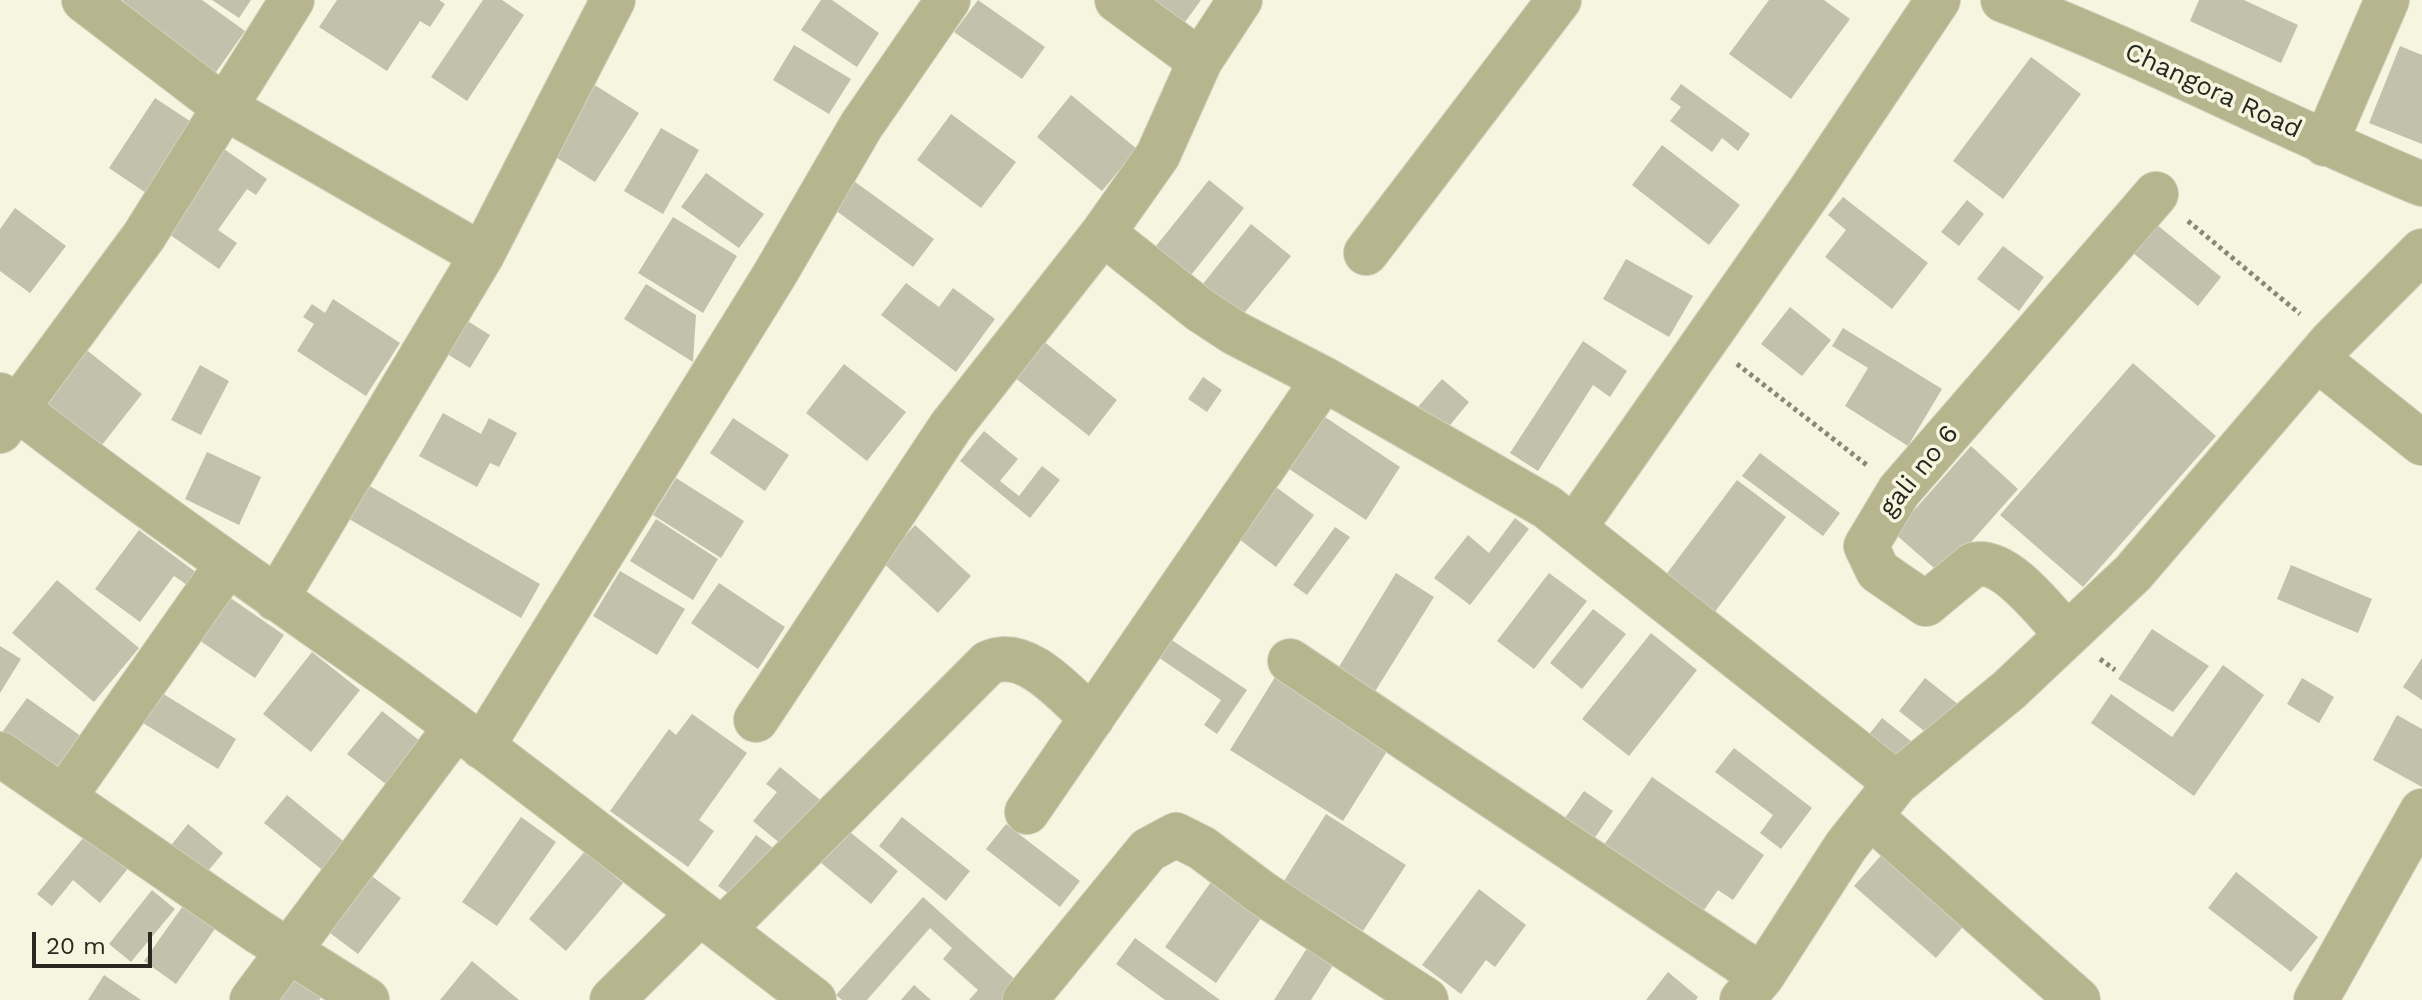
<!DOCTYPE html>
<style>
body{margin:0}
#map{position:relative;width:2422px;height:1000px;overflow:hidden;background:#f6f6e0;font-family:"Work Sans",sans-serif}
canvas{display:block}
.scale{position:absolute;left:32px;top:932px;width:120px;height:36px;box-sizing:border-box;border:4px solid #282820;border-top:0;padding-left:10px;font-size:24px;line-height:28px;white-space:nowrap;color:#282820;-webkit-text-stroke:6px #f6f6e0;paint-order:stroke}
</style>
<div id="map">
<canvas width="2422" height="1000"></canvas>
<div class="scale">20 m</div>
</div>
<script>
const context = document.querySelector('canvas').getContext('2d');
context.lineJoin = 'round';
function fill(path, color) { context.fillStyle = color; context.fill(path, 'evenodd'); }
function trace(path, color, width, dash) { context.strokeStyle = color; context.lineWidth = width; context.lineCap = dash ? 'butt' : 'round'; context.setLineDash(dash || []); context.stroke(path); }
function label(font, color, halo, rows, align = 'center') {
  context.font = font + ' "Work Sans",sans-serif'; context.lineWidth = 7; context.setLineDash([]); context.textBaseline = 'middle'; context.strokeStyle = halo; context.fillStyle = color; for (const [text, x, y, turn = 0] of rows) {
    context.save(); context.translate(x, y); context.rotate((+turn || 0) * Math.PI / 180); context.textAlign = isNaN(turn) ? turn : align; if (halo) context.strokeText(text, 0, 0); context.fillText(text, 0, 0); context.restore();
  }
}
const building = new Path2D(`
 M123 0H202L245 31 214 75 119 6Z
 M212 0H251L239 18Z
 M337 0H439L445 4 430 27 420 21 387 71 319 27Z
 M483 0H502L524 15 467 101 431 77Z
 M821 0H832L879 33 857 67 801 30Z
 M978 0 1045 47 1022 79 954 32Z
 M1140 0H1201L1180 29Z
 M1769 0H1824L1850 19 1791 99 1729 54Z
 M2199 0H2244L2298 25 2281 63 2190 21Z
 M794 45 851 79 829 114 773 80Z
 M2400 46 2422 55V144L2369 123Z
 M2031 57 2081 94 2003 199 1953 161Z
 M590 82 639 113 595 182 546 151Z
 M1681 84 1750 134 1738 151 1722 138 1712 152 1670 121 1681 107 1670 99Z
 M1071 95 1137 149 1102 191 1037 137Z
 M155 98 196 125 149 195 109 168Z
 M951 114 1016 162 981 208 917 160Z
 M661 128 699 150 663 214 624 191Z
 M214 142 267 179 256 195 247 189 218 230 237 243 219 269 156 225Z
 M1662 145 1740 205 1709 245 1632 185Z
 M706 173 764 214 739 248 681 207Z
 M851 179 934 239 913 267 831 207Z
 M1209 180 1244 208 1184 284 1148 256Z
 M1843 197 1928 263 1892 309 1825 257 1846 230 1828 215Z
 M1967 200 1984 214 1959 246 1941 232Z
 M15 208 66 246 30 293 0 271V229Z
 M673 217 737 256 703 313 638 273Z
 M2151 220 2221 277 2198 306 2128 249Z
 M1251 224 1291 256 1241 317 1202 285Z
 M2003 246 2044 277 2019 311 1977 279Z
 M1626 259 1693 296 1669 337 1603 299Z
 M906 283 939 307 953 288 995 319 956 372 881 315Z
 M646 284 696 315 693 362 624 319Z
 M333 299 400 343 366 396 297 351 314 324 303 317 312 304 325 313Z
 M1790 307 1831 340 1802 376 1761 344Z
 M456 314 490 335 470 368 436 347Z
 M1843 328 1942 389 1908 446 1845 406 1868 368 1832 346Z
 M1042 340 1117 400 1089 436 1014 377Z
 M1583 341 1627 371 1610 397 1593 385 1538 471 1510 453Z
 M84 348 142 394 98 450 40 404Z
 M2133 363 2216 436 2083 587 2000 515Z
 M844 364 906 412 867 461 806 413Z
 M200 365 229 381 201 435 171 420Z
 M1203 377 1222 390 1207 412 1188 399Z
 M1442 379 1469 402 1446 430 1418 407Z
 M1313 409 1400 467 1366 520 1277 461Z
 M443 413 481 434 489 418 517 433 499 467 490 463 477 487 419 456Z
 M733 418 789 455 765 491 710 453Z
 M984 431 1018 459 1000 481 1019 496 1042 466 1060 480 1030 518 960 461Z
 M1971 446 2018 489 1942 575 1894 533Z
 M207 452 261 477 239 525 185 499Z
 M1760 453 1840 513 1823 536 1742 476Z
 M676 478 744 521 721 558 653 515Z
 M1265 479 1314 515 1276 567 1227 530Z
 M1737 480 1786 517 1708 621 1659 584Z
 M368 485 540 584 521 618 349 519Z
 M1515 518 1529 529 1470 605 1434 578 1468 535 1489 553Z
 M656 519 718 559 693 600 630 561Z
 M915 525 971 576 938 613 882 562Z
 M1335 527 1350 537 1307 595 1293 585Z
 M139 530 197 573 187 585 174 576 140 622 95 589Z
 M2291 565 2372 599 2358 633 2277 599Z
 M620 571 685 609 657 655 593 616Z
 M1396 573 1434 597 1374 693 1337 670Z
 M1549 573 1587 601 1534 669 1497 641Z
 M57 580 139 648 94 702 12 633Z
 M719 583 785 627 758 669 691 623Z
 M219 590 284 635 255 678 190 634Z
 M1593 609 1626 634 1582 689 1550 663Z
 M2152 629 2209 666 2173 712 2118 679Z
 M1651 633 1697 670 1629 756 1582 719Z
 M1167 637 1247 690 1217 734 1204 725 1221 700 1155 655Z
 M0 646 21 659 0 693Z
 M312 652 360 690 311 752 263 714Z
 M2422 658V700L2403 687Z
 M2223 665 2264 695 2194 796 2091 723 2111 694 2172 737Z
 M1277 674 1391 745 1343 821 1230 750Z
 M1925 678 1959 705 1933 738 1899 711Z
 M2302 678 2334 697 2319 723 2287 704Z
 M157 690 236 739 218 769 138 720Z
 M27 698 88 741 56 786 0 735Z
 M382 711 434 752 400 795 347 754Z
 M692 714 747 753 699 820 714 831 688 867 610 811 669 729 676 735Z
 M2397 715 2422 729V787L2373 760Z
 M1882 718 1911 741 1896 760 1867 737Z
 M1734 748 1812 808 1781 849 1760 833 1773 815 1715 772Z
 M780 767 824 803 787 849 753 821 777 792 766 784Z
 M1652 777 1764 855 1733 900 1718 890 1694 924 1596 856Z
 M1584 791 1613 811 1583 855 1553 835Z
 M287 795 353 849 331 877 264 823Z
 M1326 814 1406 865 1363 931 1284 881Z
 M521 817 556 842 497 926 462 902Z
 M902 817 970 871 946 901 879 846Z
 M188 824 223 853 203 877 168 849Z
 M840 824 898 871 871 904 814 857Z
 M1006 824 1080 881 1060 907 986 849Z
 M93 826 134 861 100 903 73 880 52 906 37 894Z
 M756 835 773 848 735 898 718 886Z
 M585 851 623 883 566 951 529 919Z
 M1885 851 1967 922 1936 958 1854 886Z
 M361 868 401 898 358 954 318 924Z
 M2236 872 2318 937 2291 972 2208 908Z
 M1213 879 1264 914 1216 983 1165 947Z
 M1479 889 1526 925 1495 967 1486 960 1461 994 1422 965Z
 M152 890 175 909 131 962 109 944Z
 M923 897 1018 982 1003 1000H969L978 990 943 959 952 948 930 928 867 1000H842L836 995Z
 M185 903 217 926 176 984 144 961Z
 M1135 938 1220 1000H1165L1116 964Z
 M1309 945 1335 962 1311 1000H1274Z
 M472 961 519 1000H440Z
 M1668 972 1698 997 1696 1000H1646Z
 M104 975 141 1000H88Z
 M290 976 322 997 319 1000H274Z
 M914 985 931 1000H901Z`);
const path = new Path2D(`
 M2188 221 2300 314
 M1737 364 1868 466
 M2100 659 2115 670`);
const minor = new Path2D(`
 M84 0 224 107 482 255
 M1117 0 1200 61
 M2325 144 2387 0
 M1103 233 1200 310 1235 333 1324 379 1547 507 1896 783
 M1366 253 1559 0
 M2317 359 2422 443
 M0 395C125 493 256 583 386 675 531 780 671 892 814 1000
 M0 431 144 236 292 0
 M1574 528 1810 191 1938 0
 M276 599 482 255 613 0
 M2067 635C2047 613 2005 556 1973 565L1926 604 1878 571 1866 546 1899 491 2156 194
 M1290 661 1762 976
 M756 720 951 426 1103 233 1158 155 1200 61 1240 0
 M482 747 775 274 861 126 948 0
 M0 754 259 932 367 1000
 M64 797 227 565
 M1027 812 1324 379
 M1870 816 2078 1000
 M722 930 988 663C1026 645 1066 695 1092 718
 M252 1000 456 727
 M612 1000 700 913
 M1025 1000 1148 850 1176 835 1202 848 1262 893 1426 1000
 M1742 1000 1762 976 1846 846 1896 783 2009 690 2133 573 2332 341 2422 251
 M2316 1000 2422 811`);
const tertiary = new Path2D(`
 M2003 0C2145 54 2281 126 2422 184`);
const streetNames = [
 ["Changora Road",2213,91,25],
 ["gali no 6",1919,471,-51]
];
fill(building, '#c1c1ac');
trace(minor, '#d1d1bd', 46);
trace(tertiary, '#d1d1bd', 46);
trace(path, '#88887a', 5, [4, 4]);
trace(minor, '#b6b58d', 44);
trace(tertiary, '#b6b58d', 44);
label('26px', '#282820', '#f6f6e0', streetNames);
</script>
